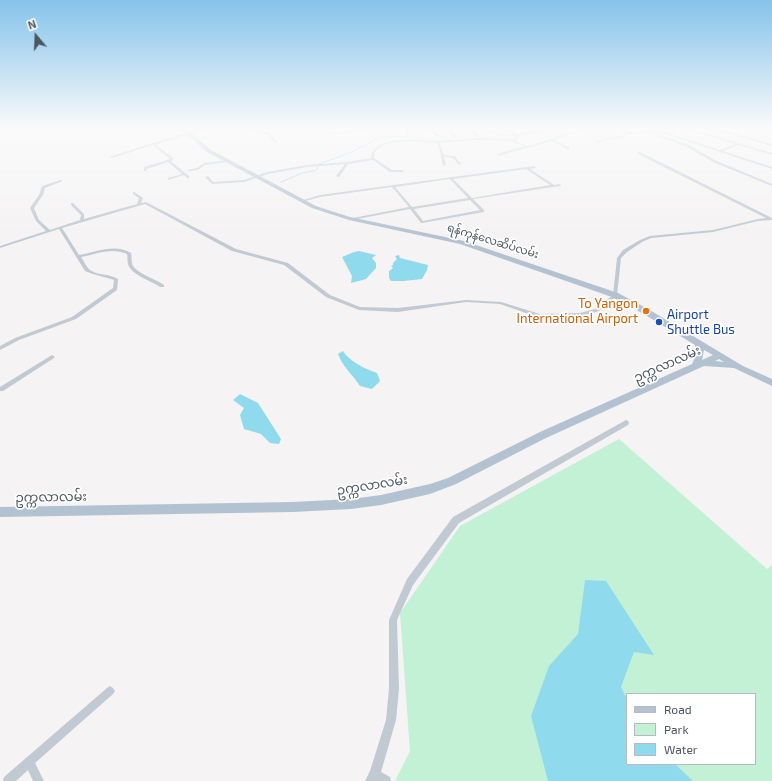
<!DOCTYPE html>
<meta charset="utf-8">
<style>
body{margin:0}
#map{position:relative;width:772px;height:781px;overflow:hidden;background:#f5f3f3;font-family:"Exo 2",sans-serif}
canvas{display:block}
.legend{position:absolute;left:626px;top:693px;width:130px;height:72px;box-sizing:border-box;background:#fff;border:1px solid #b7bbc0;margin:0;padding:5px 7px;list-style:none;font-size:12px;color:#4a5661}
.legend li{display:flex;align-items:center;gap:8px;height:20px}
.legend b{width:20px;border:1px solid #b7bbc0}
.north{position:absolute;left:16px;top:16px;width:40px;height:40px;-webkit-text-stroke:3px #fff;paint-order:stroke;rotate:341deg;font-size:11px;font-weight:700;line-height:16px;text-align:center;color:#4a5661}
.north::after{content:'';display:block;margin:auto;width:14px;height:18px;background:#4a5661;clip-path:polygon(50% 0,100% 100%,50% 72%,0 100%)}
</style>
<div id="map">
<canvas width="772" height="781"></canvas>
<ul class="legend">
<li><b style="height:5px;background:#b3c2d1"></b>Road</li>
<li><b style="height:11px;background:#c3f1d5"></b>Park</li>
<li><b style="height:11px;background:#90daee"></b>Water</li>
</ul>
<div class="north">N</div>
</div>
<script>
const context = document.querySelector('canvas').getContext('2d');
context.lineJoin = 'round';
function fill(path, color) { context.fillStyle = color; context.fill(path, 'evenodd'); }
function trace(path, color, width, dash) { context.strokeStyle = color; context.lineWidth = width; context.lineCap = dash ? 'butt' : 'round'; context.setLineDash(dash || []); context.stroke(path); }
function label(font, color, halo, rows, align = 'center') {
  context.font = font + ' "Exo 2","Noto Sans Myanmar",sans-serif'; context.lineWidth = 3.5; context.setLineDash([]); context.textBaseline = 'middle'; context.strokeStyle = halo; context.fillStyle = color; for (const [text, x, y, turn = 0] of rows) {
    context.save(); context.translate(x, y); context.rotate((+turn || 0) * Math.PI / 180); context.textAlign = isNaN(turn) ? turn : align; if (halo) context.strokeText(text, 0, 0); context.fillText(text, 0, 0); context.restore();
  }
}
const green = new Path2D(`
 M619 439 767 569 772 565V781H395L410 751 400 613 460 526ZM627 694H755V764H627Z`);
const water = new Path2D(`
 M359 251 376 255 372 258 376 263V268L366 279 351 283 352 276 342 257 354 252Z
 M399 255 400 258 428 265 427 270 422 279 404 281H391L389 278V271L393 268 391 266 393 265V263L397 259 395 256Z
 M343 351C349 361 365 369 377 373L380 381 372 389 360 386C353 375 342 366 338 354Z
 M240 394 258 403 281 439 279 444 270 443 261 434 244 429 240 415 244 408 233 400Z
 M585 580 606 581 654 655 634 652 621 687 627 699V764H675L693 781H548L531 716 549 666 578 634Z`);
const stream = new Path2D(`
 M372 141 382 136 408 137 407 130 410 128
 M319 164 352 152 371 142
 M281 182 302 173 317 170 318 166`);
const street = new Path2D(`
 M208 128H213L170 140 156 145 173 158V160L171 161 189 176V178H187L184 175 168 180V178L182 174 168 162 147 169 146 171H144V167L170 159 153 145 112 158 109 157 168 138Z
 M225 128 254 129 269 133 277 142 275 143 267 135 253 131Z
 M372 128H381L328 135 327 134Z
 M425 128C433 128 443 139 451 140 456 141 471 138 478 138L468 128H471L481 138 514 139 515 136C502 137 496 137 487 128 492 128 493 132 498 134 503 135 509 135 515 135L508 128H511L518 134 546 130V132L518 136 516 142 528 146 551 139 583 128H587L554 140 570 148 569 150 552 141 498 156 497 154 525 146 513 143V141L474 140 440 143 444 155 455 156 461 164 459 165 453 158 444 157 446 165 443 166 440 152 437 143C423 142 383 137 375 152 374 153 374 156 374 158L392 170H403L404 171 402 172H390L373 160 348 164 339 177H338L336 176 345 164 307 167 268 174 244 182 212 184 205 177 208 176 213 182 244 180 267 172 307 165 347 162 371 158C371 155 372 152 374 150 387 134 429 142 447 140L436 136Z
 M446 128H449L456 135V137H454Z
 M617 128H620L628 132 652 130V132L687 144 717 161 772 184V186L715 163 685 146 648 132 629 134 622 138 605 140 596 144V142C605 137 617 139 626 133Z
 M683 128H687L772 153V155L738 145 723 151 772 167V169L653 130 655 129 720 150 735 144Z
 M710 128H714L772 144V146Z
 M638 152H640L772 218V220L758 221 713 232 651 238 642 242 627 252 621 258 617 296 599 311 580 317 540 318 500 304 466 302 398 312 359 310 326 297 284 265 232 251 145 204 62 228 79 255C96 252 115 243 131 253 132 257 131 262 133 266 138 274 156 279 164 285V287H160C152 281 131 275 128 264 127 261 128 257 127 254 111 247 97 254 81 257 84 261 86 267 90 270 98 276 109 273 118 279V280L117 290 76 319 19 340 0 350V346L15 338 72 317 113 288 114 280 111 279 93 274 85 271 59 229 0 248V246L46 231 36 221 30 208 39 195 42 186 60 180 63 181 45 188 43 195 34 208 39 220 50 230 80 220 81 215 71 205V203H73L84 214V219L137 204 139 198 133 194V192H134L143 198 141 203 146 202 236 249 288 263 330 295 360 307 398 308 466 300 501 302 540 314 580 313 595 309 613 295 617 258 623 250 640 240 650 236 713 230 758 219 766 218 638 154Z
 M228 160 230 161 229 162 205 165 198 170 189 171 187 170 197 168 204 163Z
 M534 166 536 167 535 168 530 169 554 185 559 184 561 185 560 186 473 199 484 210V212L422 223H421L410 209 352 220 351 219 353 218 409 207 392 187 320 197 302 202 300 201 320 195ZM526 169 550 185 472 198 453 179ZM450 179 468 198 412 207 395 187ZM470 200 480 210 423 221 414 209Z
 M52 355 55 357 54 358 3 391H0V387Z
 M626 420 628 421 629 423 628 425 459 523 413 585 397 620 399 689 396 720 381 772 390 777 391 781H365L370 771 386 720 389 689V620L407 579 453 517Z
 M110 686 113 688 115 691 113 694 35 763 44 781H33L28 770 16 781H3L4 777 107 688Z`);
const primary = new Path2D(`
 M180 128H185L211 150 316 206 350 217 464 241 618 293 648 309 743 366 772 379V386L734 368 704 366 546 438 456 484 430 494 381 505 351 509 293 512 0 517V507L293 502 351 499 381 495 430 484 448 478 540 432 692 364 696 355 695 345 642 313 612 297 460 244 349 220 312 208 207 152ZM704 350 713 355 702 360ZM719 359 724 362 715 361Z`);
const markers = [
 [646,311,4,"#e8710a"],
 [659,322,4,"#1a4fb4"]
];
const farStreetnames = [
 ["ရန်ကုန်လေဆိပ်လမ်း",493,241,17]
];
const foodNames = [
 ["To Yangon",638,304],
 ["International Airport",638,319]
];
const transitNames = [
 ["Airport",667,315],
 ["Shuttle Bus",667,330]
];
const streetNames = [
 ["ဥက္ကလာလမ်း",667,364,-24],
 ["ဥက္ကလာလမ်း",372,485,-9],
 ["ဥက္ကလာလမ်း",51,497,-1]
];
fill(green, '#c3f1d5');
fill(water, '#90daee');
trace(stream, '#90daee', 1);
fill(street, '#c1cad2');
fill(primary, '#b3c2d1');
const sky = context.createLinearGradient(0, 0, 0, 237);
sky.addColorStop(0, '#85c3ea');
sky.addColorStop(0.54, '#fafafa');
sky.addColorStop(1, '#fafafa00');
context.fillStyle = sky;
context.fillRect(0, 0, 772, 237);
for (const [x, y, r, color] of markers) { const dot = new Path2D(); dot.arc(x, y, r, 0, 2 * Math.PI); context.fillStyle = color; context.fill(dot); trace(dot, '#fff', 1.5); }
label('11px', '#4a5661', '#fff', farStreetnames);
label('13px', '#c56008', '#fff', foodNames, 'right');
label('13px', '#164399', '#fff', transitNames, 'left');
label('13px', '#4a5661', '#fff', streetNames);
</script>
